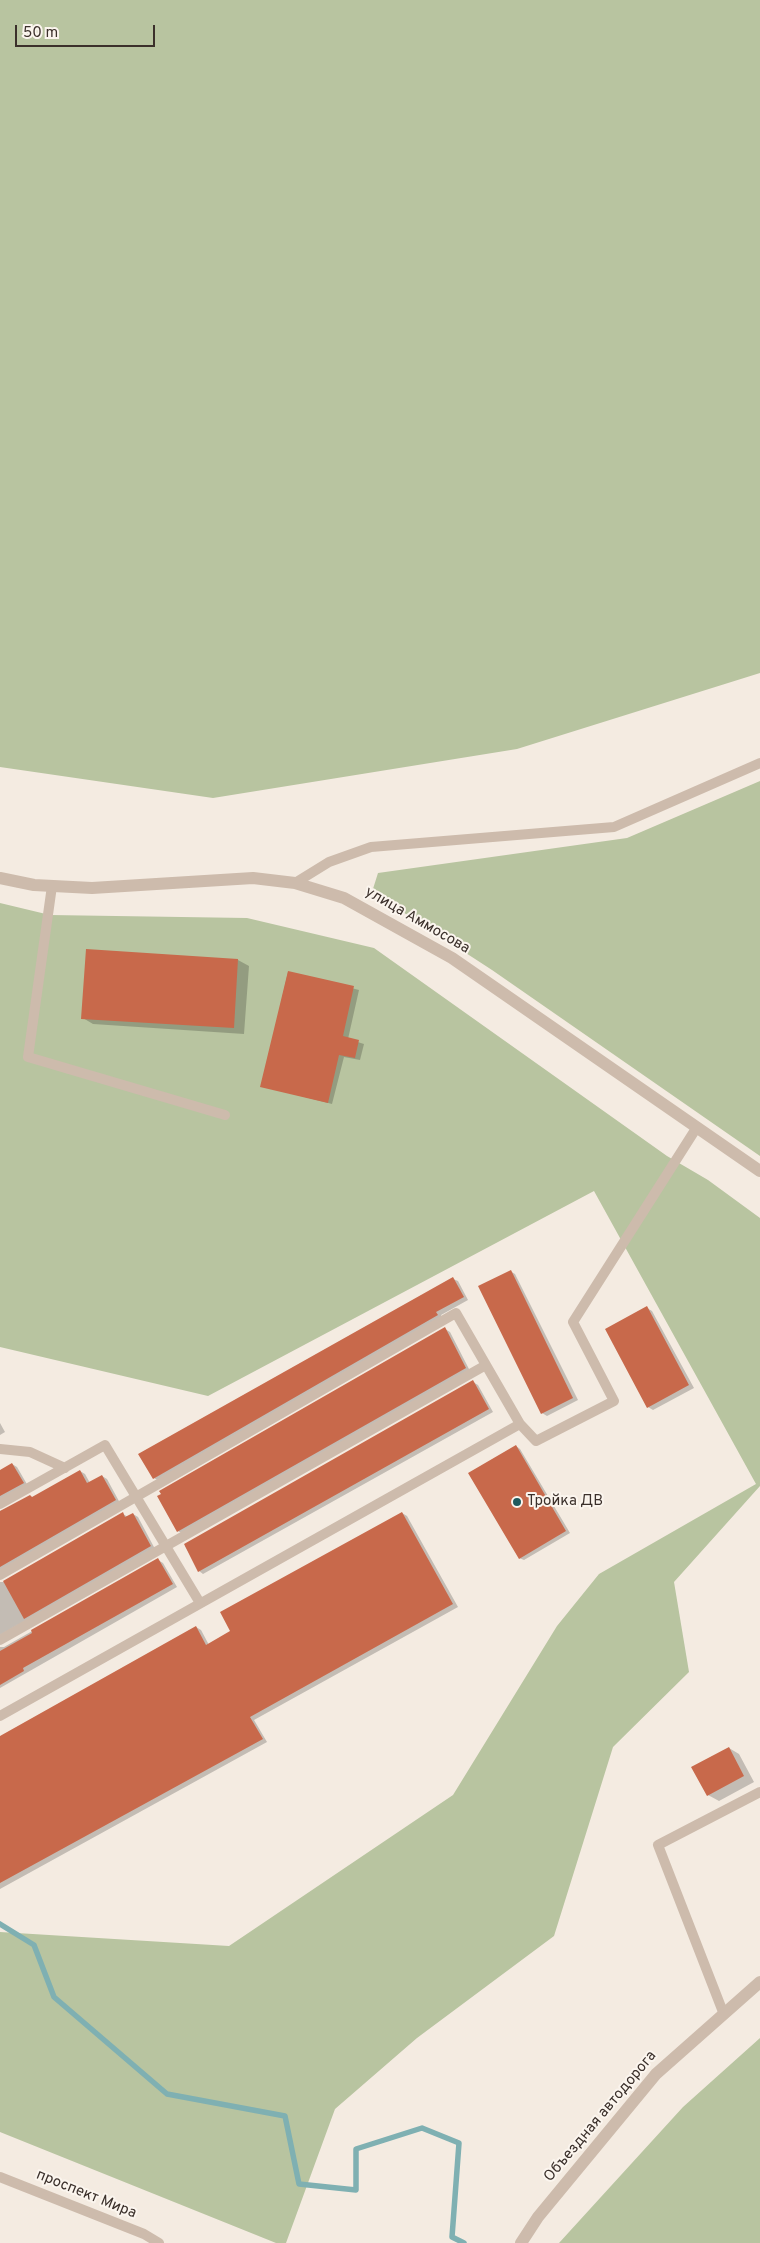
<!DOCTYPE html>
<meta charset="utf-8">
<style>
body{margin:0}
#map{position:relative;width:760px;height:2243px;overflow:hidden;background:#f4ebe1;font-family:Overpass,sans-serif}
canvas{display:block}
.scale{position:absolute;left:15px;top:25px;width:140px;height:22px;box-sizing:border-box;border:2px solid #3b302b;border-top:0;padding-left:6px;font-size:15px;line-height:18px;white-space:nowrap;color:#3b302b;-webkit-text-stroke:4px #fbf5ee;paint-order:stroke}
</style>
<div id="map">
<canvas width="760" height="2243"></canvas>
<div class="scale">50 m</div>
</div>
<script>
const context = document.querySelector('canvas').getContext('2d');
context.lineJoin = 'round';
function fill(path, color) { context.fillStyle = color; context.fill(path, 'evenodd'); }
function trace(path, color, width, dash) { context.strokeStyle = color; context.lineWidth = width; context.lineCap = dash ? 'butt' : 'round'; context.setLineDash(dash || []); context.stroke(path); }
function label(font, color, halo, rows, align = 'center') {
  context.font = font + ' Overpass,sans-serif'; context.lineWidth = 4; context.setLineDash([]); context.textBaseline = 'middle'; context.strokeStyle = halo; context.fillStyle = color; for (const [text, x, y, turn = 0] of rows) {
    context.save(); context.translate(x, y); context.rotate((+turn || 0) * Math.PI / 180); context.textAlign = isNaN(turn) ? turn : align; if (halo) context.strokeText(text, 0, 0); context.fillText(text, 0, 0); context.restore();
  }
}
const green = new Path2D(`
 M0 0H760V673L517 749 213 798 0 767Z
 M760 781V1156L492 970 372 892 378 873 627 838Z
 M0 903 50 915 247 918 374 948 667 1156 708 1180 760 1218V1486L674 1582 689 1672 613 1747 554 1936 417 2038 335 2109 286 2243H276L0 2132V1932L229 1946 453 1795 557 1626 599 1574 756 1484 594 1191 208 1396 0 1347Z
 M760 2038V2243H559L683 2107Z`);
const shadow = new Path2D(`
 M87 951 238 960 249 966 244 1034 93 1024 83 1018Z
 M288 972 359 990 348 1039 364 1044 360 1060 344 1057 332 1104 262 1086Z
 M510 1271 515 1274 578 1400 547 1416 542 1413Z
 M453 1279 458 1281 468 1300 441 1315 442 1318 159 1481 154 1478Z
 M647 1308 652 1311 694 1388 653 1410 648 1407Z
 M445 1329 450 1332 470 1371 183 1534 178 1531Z
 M473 1382 478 1385 493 1412 203 1574 199 1571 185 1546Z
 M0 1423 5 1432 0 1435Z
 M516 1446 520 1449 570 1533 524 1560 519 1558Z
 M12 1464 17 1467 28 1486 0 1502V1471Z
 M80 1471 85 1474 90 1483 102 1476 107 1479 120 1503 0 1574V1511L33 1498Z
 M402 1513 407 1516 458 1607 254 1720 267 1742 0 1889V1737L196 1627 201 1630 209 1645 232 1632Z
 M123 1514 128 1517 133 1514 138 1517 155 1549 0 1639V1582H4Z
 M158 1560 163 1563 177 1587 0 1688V1647H4Z
 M729 1748 739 1754 754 1782 719 1801 708 1795Z`);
const stream = new Path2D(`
 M0 1924 34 1945 54 1997 167 2094 285 2116 299 2184 356 2190V2149L422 2128 459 2143 452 2237 464 2243`);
const building = new Path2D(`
 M86 949 238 959 234 1028 81 1019Z
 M288 971 354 986 343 1036 359 1040 355 1058 339 1055 328 1103 260 1087Z
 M511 1270 573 1398 541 1414 478 1286Z
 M453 1277 464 1297 436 1312 438 1315 153 1479 138 1454Z
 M647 1306 689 1385 647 1408 605 1329Z
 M445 1327 466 1368 177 1532 157 1496 161 1494 159 1491Z
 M473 1380 489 1409 198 1572 184 1544Z
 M516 1445 566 1531 519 1559 468 1473Z
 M12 1463 24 1483 0 1496V1470Z
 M80 1470 87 1483 102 1475 116 1500 0 1567V1511L30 1495 32 1497Z
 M123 1512 125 1517 133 1513 151 1546 24 1619 3 1581Z
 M402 1512 453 1604 250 1717 263 1739 0 1883V1736L196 1626 206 1645 230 1631 220 1612Z
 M158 1558 173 1584 23 1668 24 1671 0 1685V1651L32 1633 31 1630Z
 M729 1747 744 1776 707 1796 691 1767Z`);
const service = new Path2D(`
 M295 883 329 862 371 847 614 827 760 763
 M52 886 28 1057 225 1115
 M520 1424 536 1441 614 1401 573 1322 697 1127
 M0 1449 30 1452 65 1468
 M0 1504 105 1445 200 1603
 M0 1575 456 1313 520 1424 0 1716
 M0 1640 486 1365
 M723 2012 658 1845 760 1792
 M0 2177 144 2234 159 2243`);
const tertiary = new Path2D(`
 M0 878 34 885 92 888 253 878 295 883 344 898 452 958 760 1171
 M521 2243 538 2217 656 2074 760 1982`);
const markers = [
 [517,1502,5,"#1f5a5e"]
];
const streetNames = [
 ["улица Аммосова",417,921,30],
 ["Объездная автодорога",601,2117,-50],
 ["проспект Мира",86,2195,22]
];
const poiNames = [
 ["Тройка ДВ",527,1502]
];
fill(green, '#b8c4a0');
fill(shadow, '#0003');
trace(stream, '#7fb0b2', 5.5);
fill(building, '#c8694b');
trace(service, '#cdbbac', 10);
trace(tertiary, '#cdbbac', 12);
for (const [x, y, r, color] of markers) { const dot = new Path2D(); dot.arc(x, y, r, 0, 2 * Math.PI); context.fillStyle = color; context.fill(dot); trace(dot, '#fbf5ee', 2); }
label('15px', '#3b302b', '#fbf5ee', streetNames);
label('15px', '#3b302b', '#fbf5ee', poiNames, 'left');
</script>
